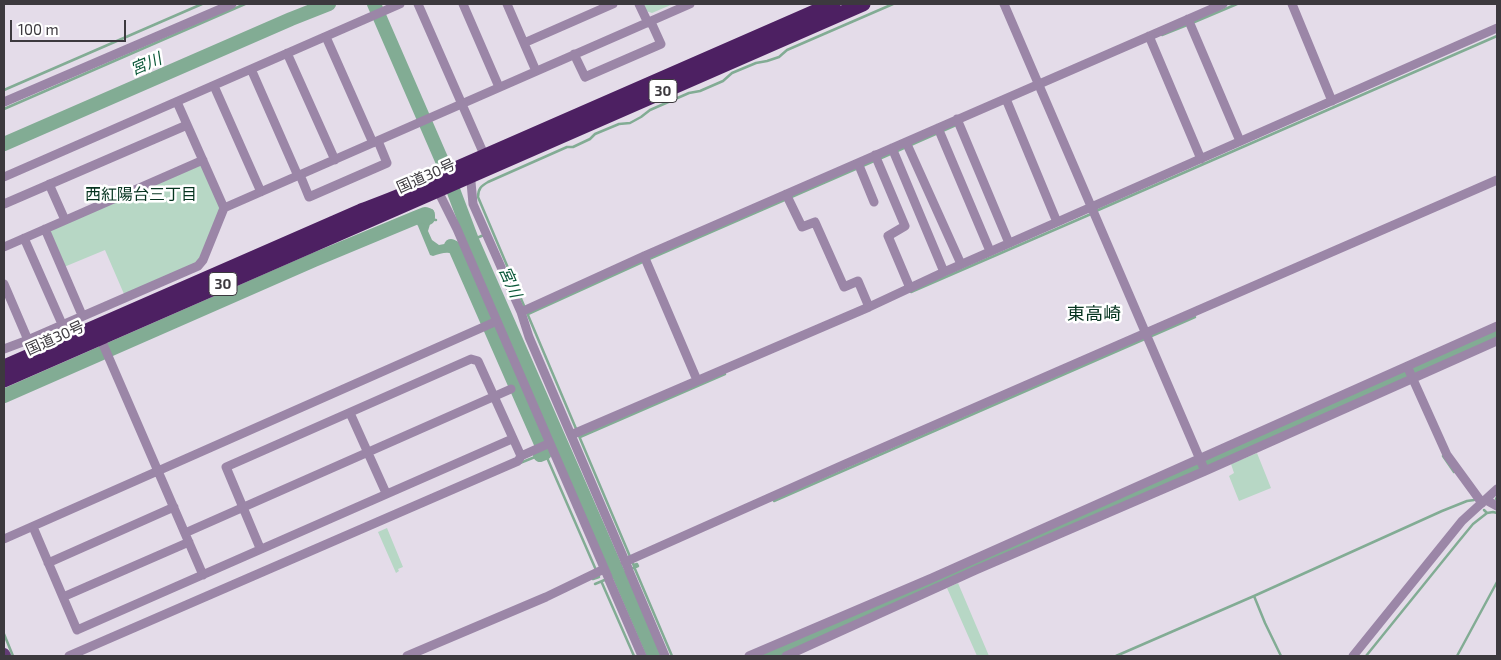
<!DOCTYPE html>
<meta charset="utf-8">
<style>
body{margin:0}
#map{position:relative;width:1501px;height:660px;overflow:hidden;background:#e4dce9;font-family:"Exo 2",sans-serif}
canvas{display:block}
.frame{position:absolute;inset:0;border:5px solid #3c393e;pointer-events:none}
.scale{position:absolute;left:10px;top:20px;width:116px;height:22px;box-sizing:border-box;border:2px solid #3c393e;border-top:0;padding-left:6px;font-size:15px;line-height:18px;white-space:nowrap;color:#3c393e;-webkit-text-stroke:4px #fff;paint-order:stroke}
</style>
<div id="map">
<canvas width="1501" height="660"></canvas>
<div class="frame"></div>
<div class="scale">100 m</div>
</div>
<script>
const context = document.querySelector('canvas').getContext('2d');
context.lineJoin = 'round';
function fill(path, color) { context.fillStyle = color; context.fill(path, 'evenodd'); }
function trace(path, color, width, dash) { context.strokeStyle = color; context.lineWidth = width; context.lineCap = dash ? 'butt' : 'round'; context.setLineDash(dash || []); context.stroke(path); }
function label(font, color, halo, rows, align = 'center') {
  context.font = font + ' "Exo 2","Noto Sans JP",sans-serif'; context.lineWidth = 5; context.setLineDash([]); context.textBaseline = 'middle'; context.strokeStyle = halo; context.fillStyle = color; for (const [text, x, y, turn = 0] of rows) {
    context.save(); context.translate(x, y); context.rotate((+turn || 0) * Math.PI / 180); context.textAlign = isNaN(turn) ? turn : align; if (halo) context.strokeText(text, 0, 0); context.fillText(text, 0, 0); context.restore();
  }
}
const green = new Path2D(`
 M643 4H673L652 13 646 11Z
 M201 164 221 208 198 262 124 294 105 250 64 267 49 231Z
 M1257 453 1271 488 1239 501 1229 476 1234 473 1231 464Z
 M387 528 403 567 398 569 399 571 396 573 378 532Z
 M958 583 989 656H977L947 588Z`);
const water = new Path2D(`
 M432 209 434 211 428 231 432 240 439 245 455 242 459 245V251L463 258 458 260C452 249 443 253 433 256L430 255 418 226 412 217Z`);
const stream = new Path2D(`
 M1192 23 1237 4
 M1162 35 1187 25
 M4 90 202 4
 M4 109 245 4
 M879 159 956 125
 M1096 211 1497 36
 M429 219 436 220
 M457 220 464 217
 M469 241 484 235
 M911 292 1091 214
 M528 314 649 259 874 161
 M577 431 478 197C478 189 481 186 488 182L567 147H573L590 139 595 134 619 124 630 123 641 117 650 110 689 93 700 91 723 81 732 73 756 63 767 61 779 57 787 50 893 4
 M579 436 634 566
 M580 437 725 374
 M545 453 596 570
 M1443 456 1454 472
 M520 463 540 455
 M1496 499 1497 497
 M774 501 1195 317
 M1484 510 1487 513 1493 512 1497 513
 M635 569 672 656
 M593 579 599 577
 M602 583 634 656
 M595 584 638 566 637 564 634 565
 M1254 596 1265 623 1281 656
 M4 634 13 656
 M1116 656 1254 596 1442 511 1467 501 1474 500
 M1366 656 1459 541 1473 524 1487 513
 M1457 656 1497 582`);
const river = new Path2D(`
 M374 4 443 163 472 240 618 573
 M4 144 291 19 329 4
 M451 246 455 248 545 453 540 455
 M4 396 314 260 415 218 425 214 428 215V218
 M619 575 654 656
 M767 656 1252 443 1497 333`);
const street = new Path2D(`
 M418 4 486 159
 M463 4 499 87
 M507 4 536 71
 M639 4 648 23
 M1004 4 1205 471
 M1292 4 1332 101
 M1188 19 1240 141
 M1149 36 1201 159
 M326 37 373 143
 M524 43 613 4
 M287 53 335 160
 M574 54 585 77 661 44 651 22
 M251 69 298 176
 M214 86 261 192
 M1006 99 1057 222
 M4 102 232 4
 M177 102 224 208
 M957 119 1009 243
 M938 128 990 251
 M906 142 961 264
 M892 148 944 272
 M875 155 905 226 888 236 910 288
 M858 163 874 202
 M468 174 471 182 473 204 521 312 529 337 628 568
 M300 175 309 197 387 163 378 141
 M4 177 400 4
 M49 184 65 220
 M436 187 457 229 608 577
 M786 194 802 227 815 222 844 287 858 281 869 307
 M4 204 187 125
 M45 229 82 315
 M24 238 62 324
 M4 247 203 160
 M644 256 697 380
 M4 284 28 340
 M521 312 644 256 1223 4
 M99 335 203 575
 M4 349 28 340 198 266 203 260 224 208 690 4
 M1407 366 1447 455 1482 503
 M350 413 386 493
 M571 435 869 307 944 272 1497 28
 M1486 500 1497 506
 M33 527 77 630 512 439
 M185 533 511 389
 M4 539 497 321
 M260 548 226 467 471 359 478 361 521 456 550 443
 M625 562 845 464 1497 180
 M48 563 174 507
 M629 571 665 656
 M609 580 642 656
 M63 597 189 542
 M69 656 518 461 521 456
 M407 656 546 597 604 569
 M749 656 932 578 1497 326
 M786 656 976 570 1205 471 1497 341
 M1353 656 1462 521 1497 489`);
const primary = new Path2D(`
 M4 654 5 656`);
const highway = new Path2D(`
 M4 367 361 211C387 201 413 192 437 177L833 4
 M4 380 863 4`);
const shields = [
 [663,91,28],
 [223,284,28]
];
const shieldNames = [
 ["30",663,91],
 ["30",223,284]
];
const streetNames = [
 ["国道30号",426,176,-24],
 ["国道30号",55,338,-24]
];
const waterNames = [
 ["宮川",146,64,-23],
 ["宮川",510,282,66]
];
const neighbourhoodNames = [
 ["西紅陽台三丁目",141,195]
];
const quarterNames = [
 ["東高崎",1094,314]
];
fill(green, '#b7d7c5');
fill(water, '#82ac94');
trace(stream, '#82ac94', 2.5);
trace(river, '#82ac94', 14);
trace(street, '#9b86a7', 9);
trace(primary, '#623c74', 12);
trace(highway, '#4d2062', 15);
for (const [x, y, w] of shields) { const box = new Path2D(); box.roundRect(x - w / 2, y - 11.5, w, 23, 4); context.fillStyle = '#fff'; context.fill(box); trace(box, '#3c393e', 1); }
label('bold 14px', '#3c393e', null, shieldNames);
label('15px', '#3c393e', '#fff', streetNames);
label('italic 16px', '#0a5738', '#fff', waterNames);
label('16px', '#063420', '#fff', neighbourhoodNames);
label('18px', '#063420', '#fff', quarterNames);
</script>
